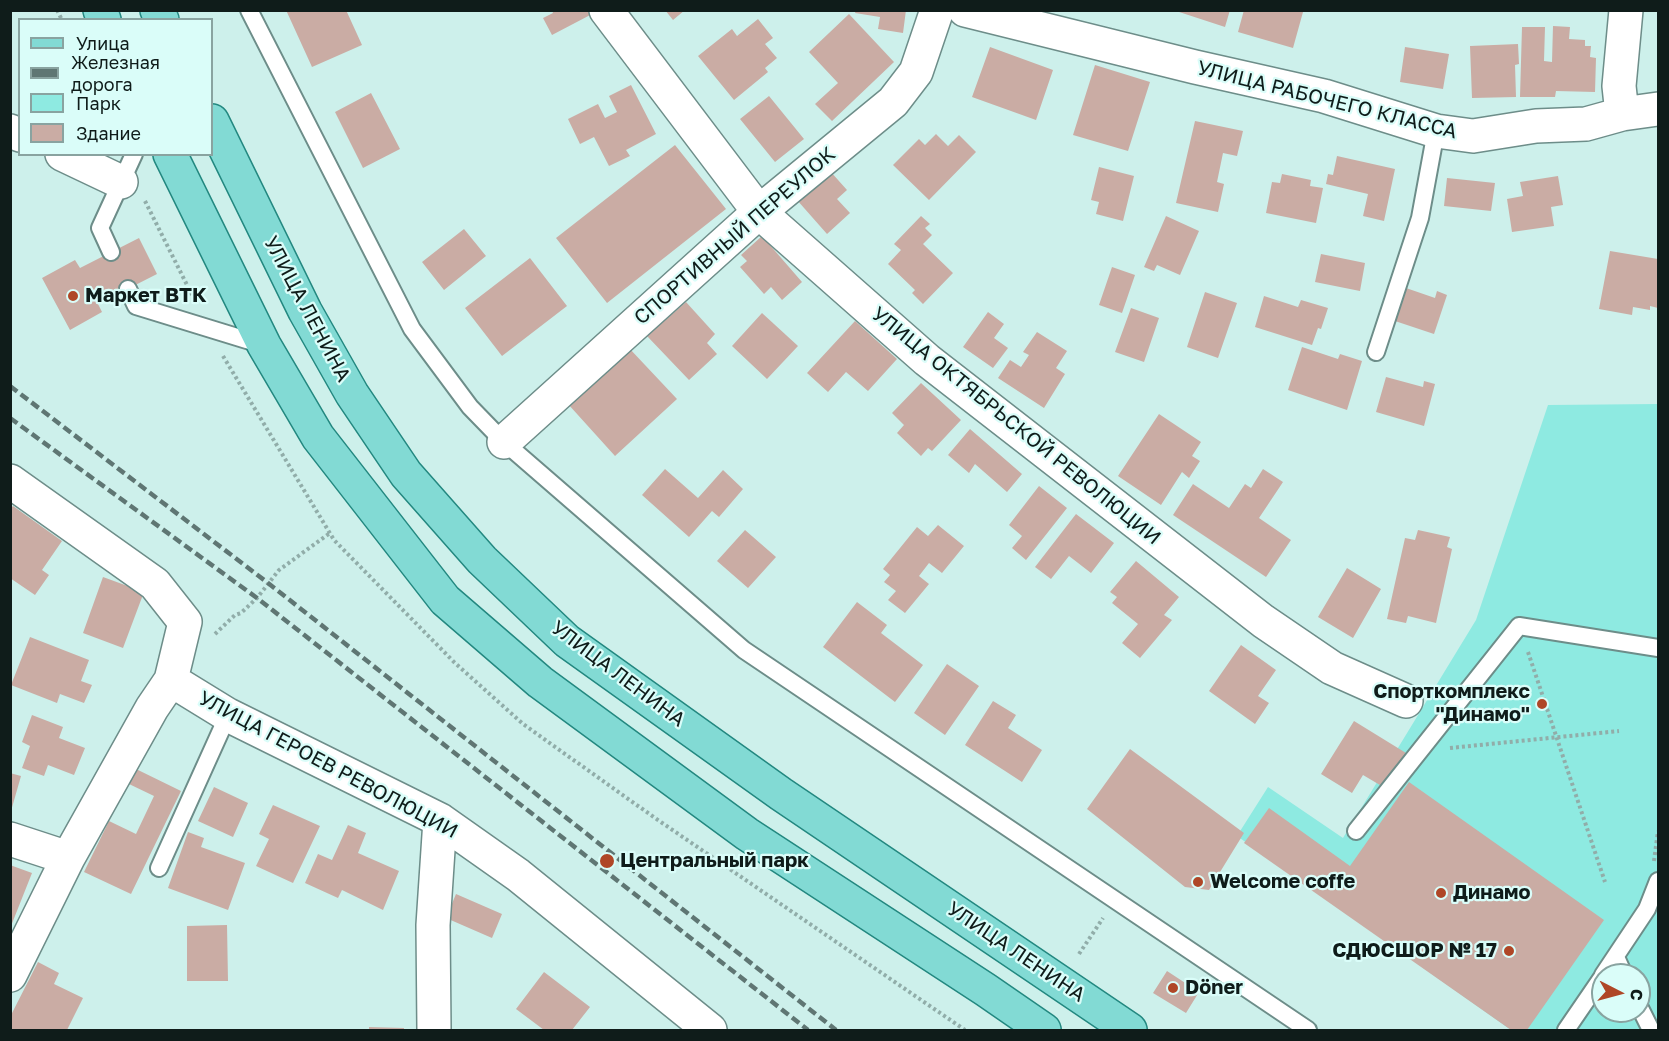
<!DOCTYPE html>
<meta charset="utf-8">
<style>
body{margin:0}
#map{position:relative;width:1669px;height:1041px;overflow:hidden;background:#cdf0eb;font-family:"Golos Text",sans-serif}
canvas{display:block}
.frame{position:absolute;inset:0;border:12px solid #0f1c1a;pointer-events:none}
.legend{position:absolute;left:18px;top:18px;width:195px;height:138px;box-sizing:border-box;background:#dafdf9;border:2px solid #89a3a0;margin:0;padding:8px 10px;list-style:none;font-size:18px;color:#0f1c1a}
.legend li{display:flex;align-items:center;gap:12px;height:30px}
.legend b{width:30px;border:2px solid #89a3a0}
.north{position:absolute;left:1591px;top:963px;width:60px;height:60px;box-sizing:border-box;background:#dafdf9;border:2px solid #89a3a0;border-radius:50%;rotate:96deg;font-size:16px;font-weight:700;line-height:24px;text-align:center;color:#0f1c1a}
.north::after{content:'';display:block;margin:auto;width:21px;height:27px;background:#af4727;clip-path:polygon(50% 0,100% 100%,50% 72%,0 100%)}
</style>
<div id="map">
<canvas width="1669" height="1041"></canvas>
<div class="frame"></div>
<ul class="legend">
<li><b style="height:8px;background:#82dad4"></b>Улица</li>
<li><b style="height:8px;background:#5f7673"></b>Железная дорога</li>
<li><b style="height:16px;background:#8eeae1"></b>Парк</li>
<li><b style="height:16px;background:#caaca4"></b>Здание</li>
</ul>
<div class="north">С</div>
</div>
<script>
const context = document.querySelector('canvas').getContext('2d');
context.lineJoin = 'round';
function fill(path, color) { context.fillStyle = color; context.fill(path, 'evenodd'); }
function trace(path, color, width, dash) { context.strokeStyle = color; context.lineWidth = width; context.lineCap = dash ? 'butt' : 'round'; context.setLineDash(dash || []); context.stroke(path); }
function label(font, color, halo, rows, align = 'center') {
  context.font = font + ' "Golos Text",sans-serif'; context.lineWidth = 4.5; context.setLineDash([]); context.textBaseline = 'middle'; context.strokeStyle = halo; context.fillStyle = color; for (const [text, x, y, turn = 0] of rows) {
    context.save(); context.translate(x, y); context.rotate((+turn || 0) * Math.PI / 180); context.textAlign = isNaN(turn) ? turn : align; if (halo) context.strokeText(text, 0, 0); context.fillText(text, 0, 0); context.restore();
  }
}
const green = new Path2D(`
 M1658 404V1030H1511L1237 836 1268 787 1343 838 1476 620 1548 405ZM1603 975H1639V1011H1603Z`);
const building = new Path2D(`
 M286 10H346L362 45 312 67Z
 M552 10H592L594 13 552 35 543 18 553 13Z
 M665 10H685L673 20Z
 M856 10H906L903 33 878 29 880 17 855 13Z
 M1173 10H1230L1225 27Z
 M1244 10 1303 12 1293 48 1238 32Z
 M849 14 894 62 832 121 815 104 838 83 809 52Z
 M758 19 773 38 765 44 777 58 765 68 768 72 734 100 698 56 732 29 737 36Z
 M1553 26 1570 27 1569 39 1585 40V46H1591L1590 57 1596 58 1595 92 1556 91 1555 97H1520L1522 27H1545L1544 61 1552 62Z
 M1518 44 1519 64 1515 65 1516 97 1472 98 1470 46Z
 M990 47 1053 70 1036 120 972 97Z
 M1405 47 1449 54 1443 89 1400 82Z
 M1095 65 1150 82 1128 151 1073 135Z
 M631 85 656 134 626 150 630 156 609 166 594 137 580 144 568 119 598 104 605 118 617 112 609 96Z
 M371 93 400 149 363 168 335 112Z
 M769 96 804 139 775 162 740 119Z
 M1195 121 1243 131 1237 156 1223 153 1217 182 1224 184 1218 212 1176 203Z
 M936 134 948 146 959 135 976 152 929 200 893 165 919 139 925 145Z
 M675 145 726 209 607 303 556 238Z
 M1337 156 1395 169 1384 221 1363 216 1368 194 1326 184 1328 174 1333 175Z
 M1099 167 1134 176 1123 221 1096 214 1099 202 1091 200Z
 M830 171 847 190 837 199 850 213 827 234 797 200Z
 M1282 174 1311 180 1310 186 1323 188 1316 223 1266 213 1272 182 1280 183Z
 M1558 176 1563 205 1551 207 1554 226 1512 232 1507 199 1523 196 1520 182Z
 M1447 178 1495 183 1491 211 1444 206Z
 M921 216 930 224 925 228 932 235 923 244 953 273 923 304 912 293 915 290 888 264 901 250 894 244Z
 M1166 216 1199 231 1180 275 1157 265 1154 271 1144 267Z
 M464 229 486 256 444 290 422 262Z
 M762 236 802 282 782 300 771 287 764 294 740 267 747 261 741 255Z
 M139 238 157 274 98 304 102 312 70 330 42 278 75 260 80 268Z
 M1610 251 1658 259V308L1650 306V310L1633 307 1632 315 1599 309Z
 M1321 254 1365 263 1360 291 1315 282Z
 M530 258 567 306 502 356 465 308Z
 M1112 267 1135 275 1122 313 1099 305Z
 M1406 288 1435 298 1437 291 1447 295 1434 334 1395 321Z
 M1205 292 1237 303 1218 358 1187 347Z
 M1264 296 1298 307 1301 300 1328 308 1321 329 1318 328 1312 345 1255 327Z
 M686 302 715 334 707 343 717 354 689 380 647 336Z
 M1131 308 1159 318 1144 362 1115 352Z
 M988 312 1004 324 994 338 1008 348 993 368 963 347Z
 M762 313 798 346 767 379 732 346Z
 M855 321 897 359 868 391 846 372 828 392 807 373Z
 M1037 332 1067 351 1056 368 1065 374 1044 408 998 378 1010 360 1021 367 1029 355 1023 352Z
 M1302 347 1338 359 1340 354 1362 361 1347 410 1288 390Z
 M629 348 677 399 615 456 568 404Z
 M1386 377 1423 387 1424 381 1435 384 1424 426 1376 412Z
 M921 383 961 420 932 451 928 448 921 456 897 433 904 425 892 413Z
 M1159 414 1201 442 1192 456 1200 461 1189 478 1182 472 1161 505 1118 476Z
 M970 429 1022 474 1007 492 975 464 969 473 948 455Z
 M665 469 698 498 723 470 743 489 719 517 712 511 689 537 642 495Z
 M1263 469 1283 482 1259 518 1291 540 1266 577 1173 515 1193 484 1229 508 1245 484 1251 488Z
 M1039 486 1067 508 1026 560 1012 548 1022 536 1009 525Z
 M13 506 62 541 42 570 49 575 35 595 10 578V509Z
 M1076 514 1114 543 1091 573 1069 556 1051 579 1035 567Z
 M938 525 964 546 942 573 929 563 919 576 929 584 905 613 888 600 896 591 884 582 890 575 883 569 917 527 928 536Z
 M745 530 776 557 748 588 717 561Z
 M1418 530 1450 537 1447 547 1452 549 1436 623 1408 616 1406 623 1387 619 1405 538 1415 540Z
 M1136 561 1179 597 1164 615 1172 620 1140 658 1122 643 1138 624 1112 603 1117 597 1110 592Z
 M1347 568 1381 589 1353 638 1318 617Z
 M103 577 144 592 123 648 83 633Z
 M857 602 887 625 881 633 923 665 895 702 823 647Z
 M30 637 89 660 81 681 92 685 84 703 60 694 57 703 11 685Z
 M1241 645 1276 670 1258 696 1269 703 1255 724 1209 691Z
 M947 664 979 686 945 735 914 713Z
 M993 701 1016 715 1008 728 1042 750 1022 782 965 745Z
 M32 715 63 727 59 738 85 748 74 775 48 765 44 776 22 768 30 746 22 742Z
 M1354 721 1406 753 1385 788 1363 775 1352 793 1321 774Z
 M1130 749 1244 833 1209 890 1185 887 1087 809Z
 M136 769 181 791 131 894 84 872 109 821 136 834 154 796 129 784Z
 M10 773 21 776 11 811H10Z
 M1409 782 1604 920 1527 1030H1511L1244 843 1269 808 1350 866Z
 M214 787 248 803 233 837 198 821Z
 M273 805 320 826 293 883 256 866 269 839 259 834Z
 M348 825 366 833 358 853 399 871 383 910 342 890 338 898 305 883 318 854 332 860Z
 M188 832 204 838 201 847 245 863 228 910 168 888Z
 M10 865 32 873 11 926H10Z
 M456 894 502 914 492 938 446 918Z
 M227 925 228 981H187V926Z
 M38 962 59 973 54 984 83 998 67 1030H10V1017Z
 M1167 971 1199 992 1186 1013 1153 993Z
 M544 972 590 1007 572 1030H544L516 1009Z
 M369 1027 404 1028V1030H369Z`);
const path = new Path2D(`
 M57 10 62 20
 M145 201 194 299
 M223 356 334 540 454 662 523 724 655 818 965 1030
 M215 634 235 615 241 613 257 598 279 570 330 533
 M1528 652 1605 882
 M1450 748 1619 731
 M1654 861 1658 831
 M1079 954 1103 918`);
const service = new Path2D(`
 M249 10 412 329 470 407 504 442 744 650 1308 1030
 M111 252 100 228 134 154
 M128 289 136 306 263 345
 M1376 352 1420 218 1436 131
 M1356 831 1519 626 1658 648
 M159 868 228 715
 M1616 957 1624 975
 M1603 975 1647 909 1658 881
 M1639 1006 1651 1030
 M1566 1030 1603 976`);
const minor = new Path2D(`
 M606 10 759 212 927 360 1263 621 1332 668 1406 701
 M965 10 1195 67 1324 96 1436 131 1473 136 1536 126 1586 124 1622 114 1658 109
 M1622 114 1619 86 1626 10
 M10 131 20 135
 M62 154 121 182
 M504 442 759 212 893 102 916 72 937 10
 M10 481 155 584 185 622 171 680 152 708 68 858 10 975
 M171 680 228 715 440 820 518 875 710 1030
 M10 839 68 858
 M434 1030 433 925 440 820`);
const primary = new Path2D(`
 M100 10 104 20
 M157 10 162 20
 M212 121 305 311 352 394 406 474 482 560 567 641 781 794 1130 1030
 M170 154 264 345 318 437 445 600 540 682 747 834 986 990 1044 1030`);
const rail = new Path2D(`
 M10 386 268 583 836 1030
 M10 418 257 598 808 1030`);
const markers = [
 [73,296,6,"#af4727"],
 [1542,704,6,"#af4727"],
 [607,861,8,"#af4727"],
 [1198,882,6,"#af4727"],
 [1441,893,6,"#af4727"],
 [1509,951,6,"#af4727"],
 [1173,988,6,"#af4727"]
];
const streetNames = [
 ["УЛИЦА РАБОЧЕГО КЛАССА",1327,100,14],
 ["СПОРТИВНЫЙ ПЕРЕУЛОК",735,236,-41],
 ["УЛИЦА ЛЕНИНА",307,309,62],
 ["УЛИЦА ОКТЯБРЬСКОЙ РЕВОЛЮЦИИ",1016,426,39],
 ["УЛИЦА ЛЕНИНА",618,674,37],
 ["УЛИЦА ГЕРОЕВ РЕВОЛЮЦИИ",328,765,28],
 ["УЛИЦА ЛЕНИНА",1016,952,34]
];
const poiNames = [
 ["Маркет ВТК",85,296],
 ["Спорткомплекс",1530,692,"right"],
 ["\"Динамо\"",1530,715,"right"],
 ["Центральный парк",620,861],
 ["Welcome coffe",1210,882],
 ["Динамо",1453,893],
 ["СДЮСШОР № 17",1497,951,"right"],
 ["Döner",1185,988]
];
fill(green, '#8eeae1');
fill(building, '#caaca4');
trace(service, '#6d8d89', 20);
trace(minor, '#6d8d89', 36);
trace(primary, '#238880', 36);
trace(path, '#91ada9', 4, [3, 3]);
trace(service, '#fff', 16);
trace(minor, '#fff', 33);
trace(primary, '#82dad4', 33);
trace(rail, '#5f7673', 4.5, [9, 4.5]);
for (const [x, y, r, color] of markers) { const dot = new Path2D(); dot.arc(x, y, r, 0, 2 * Math.PI); context.fillStyle = color; context.fill(dot); trace(dot, '#dafdf9', 2); }
label('20px', '#0f1c1a', '#dafdf9', streetNames);
label('bold 20px', '#0f1c1a', '#dafdf9', poiNames, 'left');
</script>
